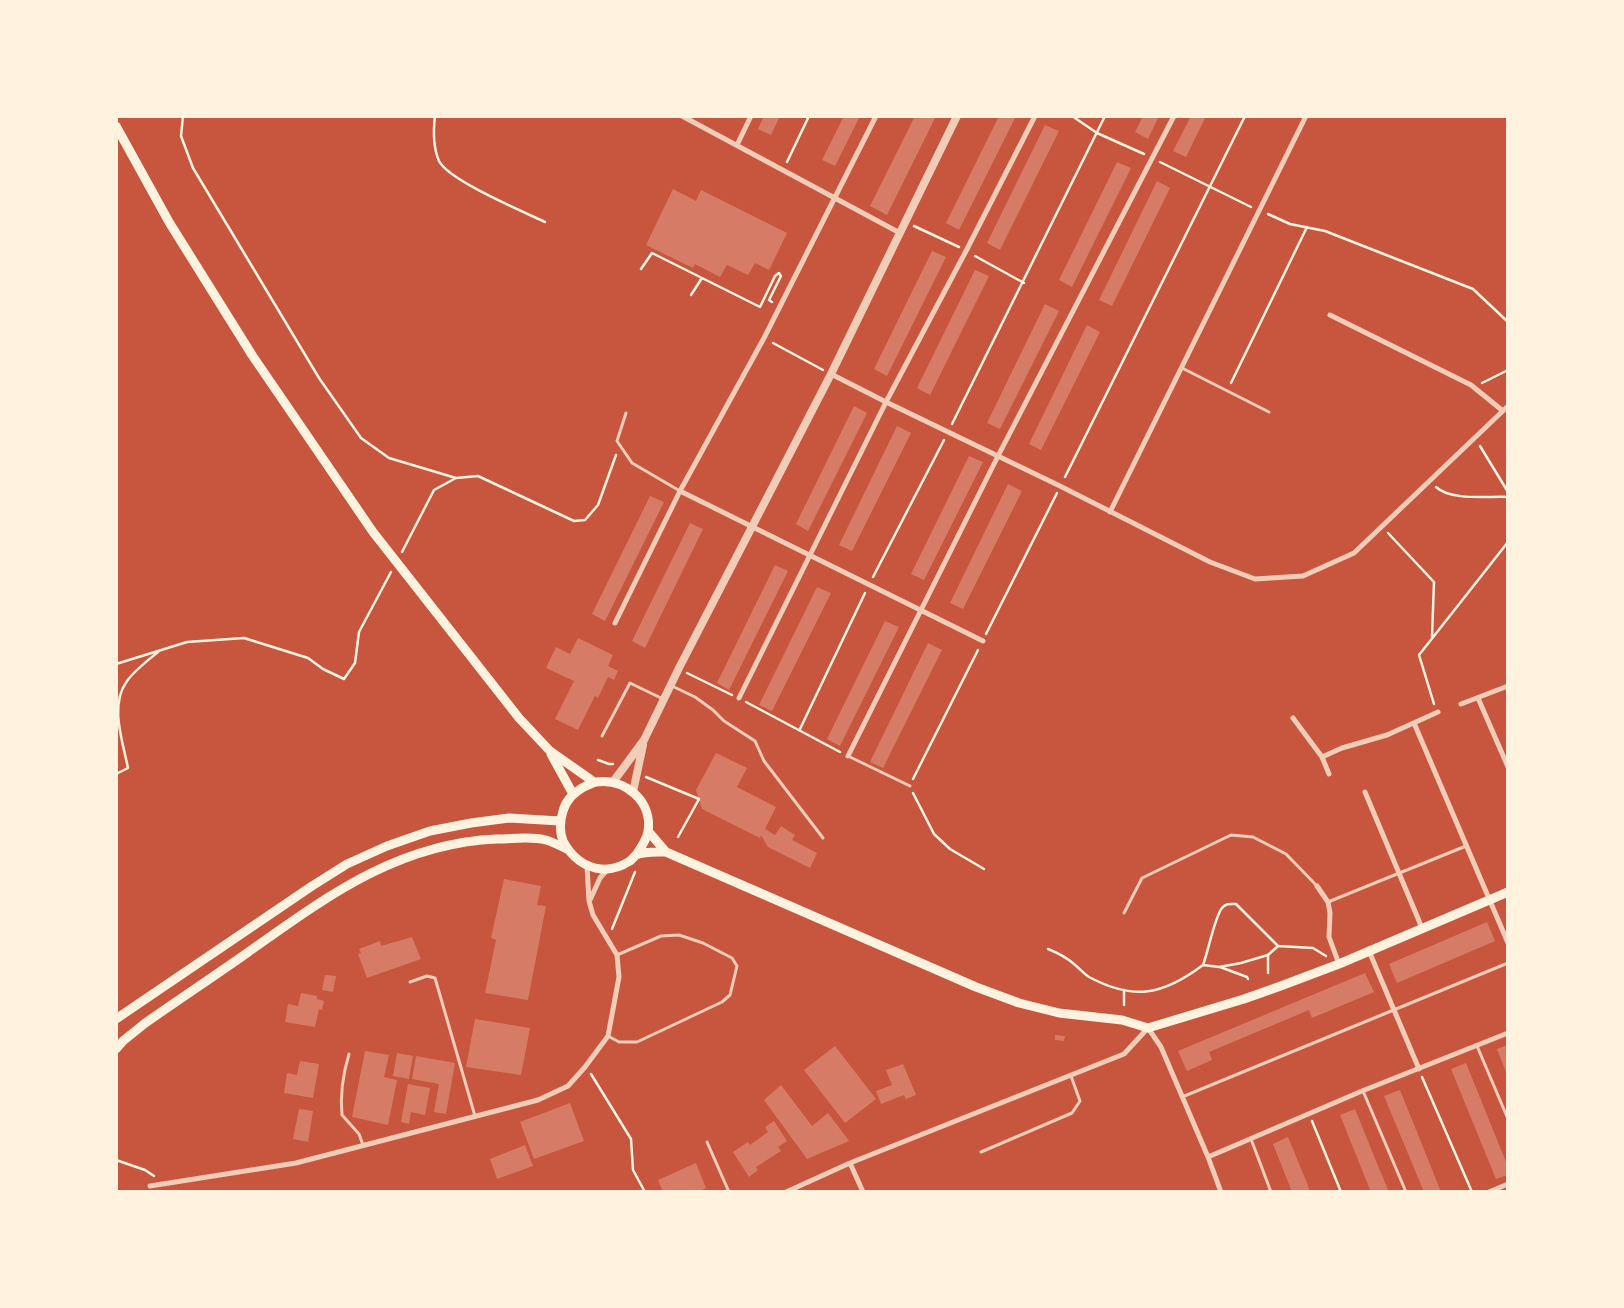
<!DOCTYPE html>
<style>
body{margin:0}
#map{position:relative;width:1624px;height:1308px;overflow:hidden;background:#c8553d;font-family:"Archivo Narrow",sans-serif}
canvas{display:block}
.frame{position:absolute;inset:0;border:118px solid #fff3e0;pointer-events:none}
</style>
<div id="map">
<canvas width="1624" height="1308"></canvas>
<div class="frame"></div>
</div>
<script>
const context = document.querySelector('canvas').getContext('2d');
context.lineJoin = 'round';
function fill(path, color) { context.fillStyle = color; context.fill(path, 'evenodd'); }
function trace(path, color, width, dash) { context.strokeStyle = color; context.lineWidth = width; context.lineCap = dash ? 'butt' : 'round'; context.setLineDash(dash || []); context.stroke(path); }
const building = new Path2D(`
 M764 116H780L771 135 758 129Z
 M844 116H860L835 166 822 160Z
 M915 116H936L887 215 870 206Z
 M999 116H1016L959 230 946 223Z
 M1143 116H1159L1148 139 1135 132Z
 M1191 116H1206L1186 157 1173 151Z
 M1045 125 1059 131 1000 250 987 243Z
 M1117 162 1131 168 1072 287 1059 280Z
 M1157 181 1170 188 1112 306 1099 300Z
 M673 189 696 201 701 190 787 233 769 270 755 263 748 275 727 265 720 277 695 264 693 268 646 245Z
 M932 251 946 257 887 376 874 369Z
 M975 270 989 276 930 395 917 388Z
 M1045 304 1059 311 1000 429 987 423Z
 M1087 325 1100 332 1041 450 1029 444Z
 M854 406 867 413 808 531 796 524Z
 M897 426 911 433 852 551 839 545Z
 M969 456 983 462 924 580 911 574Z
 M1008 484 1022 491 963 609 950 603Z
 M650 496 664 502 605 621 592 614Z
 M690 523 703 529 645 648 632 641Z
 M775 565 788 571 729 690 717 683Z
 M817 587 831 593 772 711 759 705Z
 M885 621 899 627 840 746 827 739Z
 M578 638 613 655 608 666 618 671 614 680 608 677 598 698 595 696 578 730 555 719 574 681 546 668 556 647 570 654Z
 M928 643 942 650 883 768 870 762Z
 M716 753 747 768 737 787 776 807 765 829 775 835 781 826 795 835 792 840 817 853 810 868 768 847 761 835 760 838 702 809 696 790Z
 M504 879 541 886 537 905 546 906 528 1000 485 993 496 940 491 938Z
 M1487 922 1495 941 1397 983 1389 964Z
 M412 937 421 959 367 978 358 954 361 953 359 949 380 941 381 946Z
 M1365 973 1374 992 1312 1018 1309 1010 1209 1052 1212 1060 1187 1071 1178 1051Z
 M325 975 336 976 333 992 322 990Z
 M301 993 317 996V999L324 1001 322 1010 319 1009 315 1027 285 1022 288 1004 298 1006Z
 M475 1019 530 1028 521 1075 466 1067Z
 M1055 1035 1065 1036 1064 1041 1055 1040Z
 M1508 1045V1077L1497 1049Z
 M835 1046 876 1099 845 1123 804 1070Z
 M365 1051 389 1055 384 1077 397 1080 388 1125 352 1117Z
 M397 1053 413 1056 409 1079 393 1076Z
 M416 1056 455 1063 446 1114 434 1112 439 1084 412 1079Z
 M300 1061 319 1064 313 1098 284 1093 287 1073 297 1075Z
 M1466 1063 1508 1167V1175L1496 1179 1451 1069Z
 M903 1064 916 1095 906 1099 904 1095 881 1104 876 1091 892 1085 886 1070Z
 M408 1084 430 1088 425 1115 411 1112 409 1124 401 1122Z
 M781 1085 812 1126 828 1113 849 1141 807 1159 764 1100Z
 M1400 1090 1423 1147 1441 1192H1424L1384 1096Z
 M570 1103 584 1141 534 1159 520 1122Z
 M299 1109 313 1111 308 1142 293 1139Z
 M1355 1109 1378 1166 1389 1192H1371L1354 1150 1340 1115Z
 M774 1121 787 1141 778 1147 781 1151 756 1167 758 1170 749 1177 733 1152 748 1142 750 1145 768 1132 765 1127Z
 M1288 1137 1307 1183 1310 1192H1292L1273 1144Z
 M525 1145 533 1166 497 1179 490 1159Z
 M696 1163 706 1188 698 1192H663L658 1180Z`);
const path = new Path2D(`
 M183 116 181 136 193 168 319 378 361 438 389 458 456 478
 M435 116C433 132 433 147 439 161 448 180 524 212 545 222
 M1072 116 1097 133 1144 154
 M787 162 809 116
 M1160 162 1251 207
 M1268 214 1290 224 1325 231 1473 289 1508 322
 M914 226 959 247
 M975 256 1024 283
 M641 269 652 253 760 307 775 276 779 273 781 276 769 300 772 302
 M691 295 702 278
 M773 343 823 370
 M1231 383 1307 227
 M1482 383 1508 370
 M952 424 1105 116
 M1480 446 1508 492
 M1065 477 1245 116
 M1436 487C1451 501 1488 496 1508 497
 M1388 533 1434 582 1432 637
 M402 552 434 490 456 478 478 476 574 521 585 520 598 505 616 455
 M873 577 944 440
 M986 634 1057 493
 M116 664 187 642 244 638 308 658 323 669 344 679 355 663 359 632 391 572
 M687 673 732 695
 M746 702 840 752
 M1434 704 1419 655 1508 542
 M800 729 865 593
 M598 760 609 764H613
 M116 774 128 768C123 742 109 705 127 681 135 670 147 661 158 652
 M646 777 699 799 678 837
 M913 779 978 650
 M913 793 934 834 950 849 984 869
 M612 929 635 872
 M1048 949C1058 953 1066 957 1074 964 1079 968 1084 974 1089 977 1134 1001 1163 995 1203 965L1219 967 1241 963 1268 955 1278 946 1313 948 1326 956
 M1268 955V973
 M1203 965C1208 952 1215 916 1222 908 1226 903 1231 904 1236 904L1278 946
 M1220 967 1247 977 1248 979
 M1124 1005V992
 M591 1074 631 1139 633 1170 645 1192
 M1422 1077 1472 1192
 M1312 1121 1341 1192
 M116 1160 145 1170 154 1176`);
const service = new Path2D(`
 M1182 368 1269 412
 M626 413 617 441 632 463 680 491
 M672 686 695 697 713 710 724 721 755 741 764 761 823 838
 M602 736 630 683 663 699
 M848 756 910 786
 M1328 902 1466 846
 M1124 913 1142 878 1231 835 1253 837 1286 854 1317 886
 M410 982 427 976 435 978 475 1116
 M608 1036 619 1042H637L722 1002 730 995 737 966 732 958 703 943 679 935 661 936 617 955
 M1477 1046 1508 1119
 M349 1054C343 1074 340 1095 342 1115L359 1134 363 1145
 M1363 1091 1406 1192
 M1182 1097 1508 963
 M1251 1139 1271 1192
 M707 1142 729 1192
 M981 1152 1072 1113 1080 1101 1071 1076`);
const minor = new Path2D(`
 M682 116 900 233
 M737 145 751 116
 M1330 315 1471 385 1503 411
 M831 374 886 402 1060 486 1210 562 1255 579 1303 576 1354 553 1508 406
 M680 491 983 641
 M1110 512 1306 116
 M615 623 680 491 764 338 876 116
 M739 698 886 402 966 251 1035 116
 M1478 698 1508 767
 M1461 704 1508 686
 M1293 718 1322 757 1329 774
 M1414 723 1508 943
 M848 756 998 456 1174 116
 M1322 757 1342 748 1387 735 1438 712
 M1365 792 1422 928
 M1317 886 1328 902 1330 913 1329 937 1339 964
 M590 900 600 878 608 869
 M1369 951 1419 1069
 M1208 1157 1362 1091 1508 1033
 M850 1163 863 1192
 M150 1186 296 1163 538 1100 568 1086 585 1067 608 1036 619 977 617 955 593 915 589 901 587 866
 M786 1192 850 1163 1124 1054 1148 1028 1161 1047 1208 1157 1221 1192
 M1489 1192 1508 1184`);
const tertiary = new Path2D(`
 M613 782 644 740 679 668 831 374 957 116
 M633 792 643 745`);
const secondary = new Path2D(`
 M116 126 169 222 252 355 373 532 519 718 550 751 594 782
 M551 754 573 794
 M648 831 666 852 976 987 1019 1003 1059 1013 1122 1020 1148 1028 1244 999 1278 987 1339 964 1508 892
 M636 855C641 848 646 841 648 832 653 801 625 778 596 782 591 783 586 786 582 788 573 794 566 800 563 811 560 821 559 831 563 841 571 856 584 867 601 869 611 870 622 866 630 861 632 859 634 857 636 855 645 851 657 852 666 852
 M116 1019 312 886 347 864 387 846 430 831 471 823 509 818 560 821
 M116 1049 123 1041 144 1024C178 1000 213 977 247 953 325 898 397 843 497 839 513 839 531 836 546 840 553 842 560 846 567 849`);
fill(building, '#d67c66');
trace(path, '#fff3e0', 2.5);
trace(service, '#f1ccb7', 3);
trace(minor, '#f1ccb7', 5);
trace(tertiary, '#f1ccb7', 8);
trace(secondary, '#fff3e0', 9);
</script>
